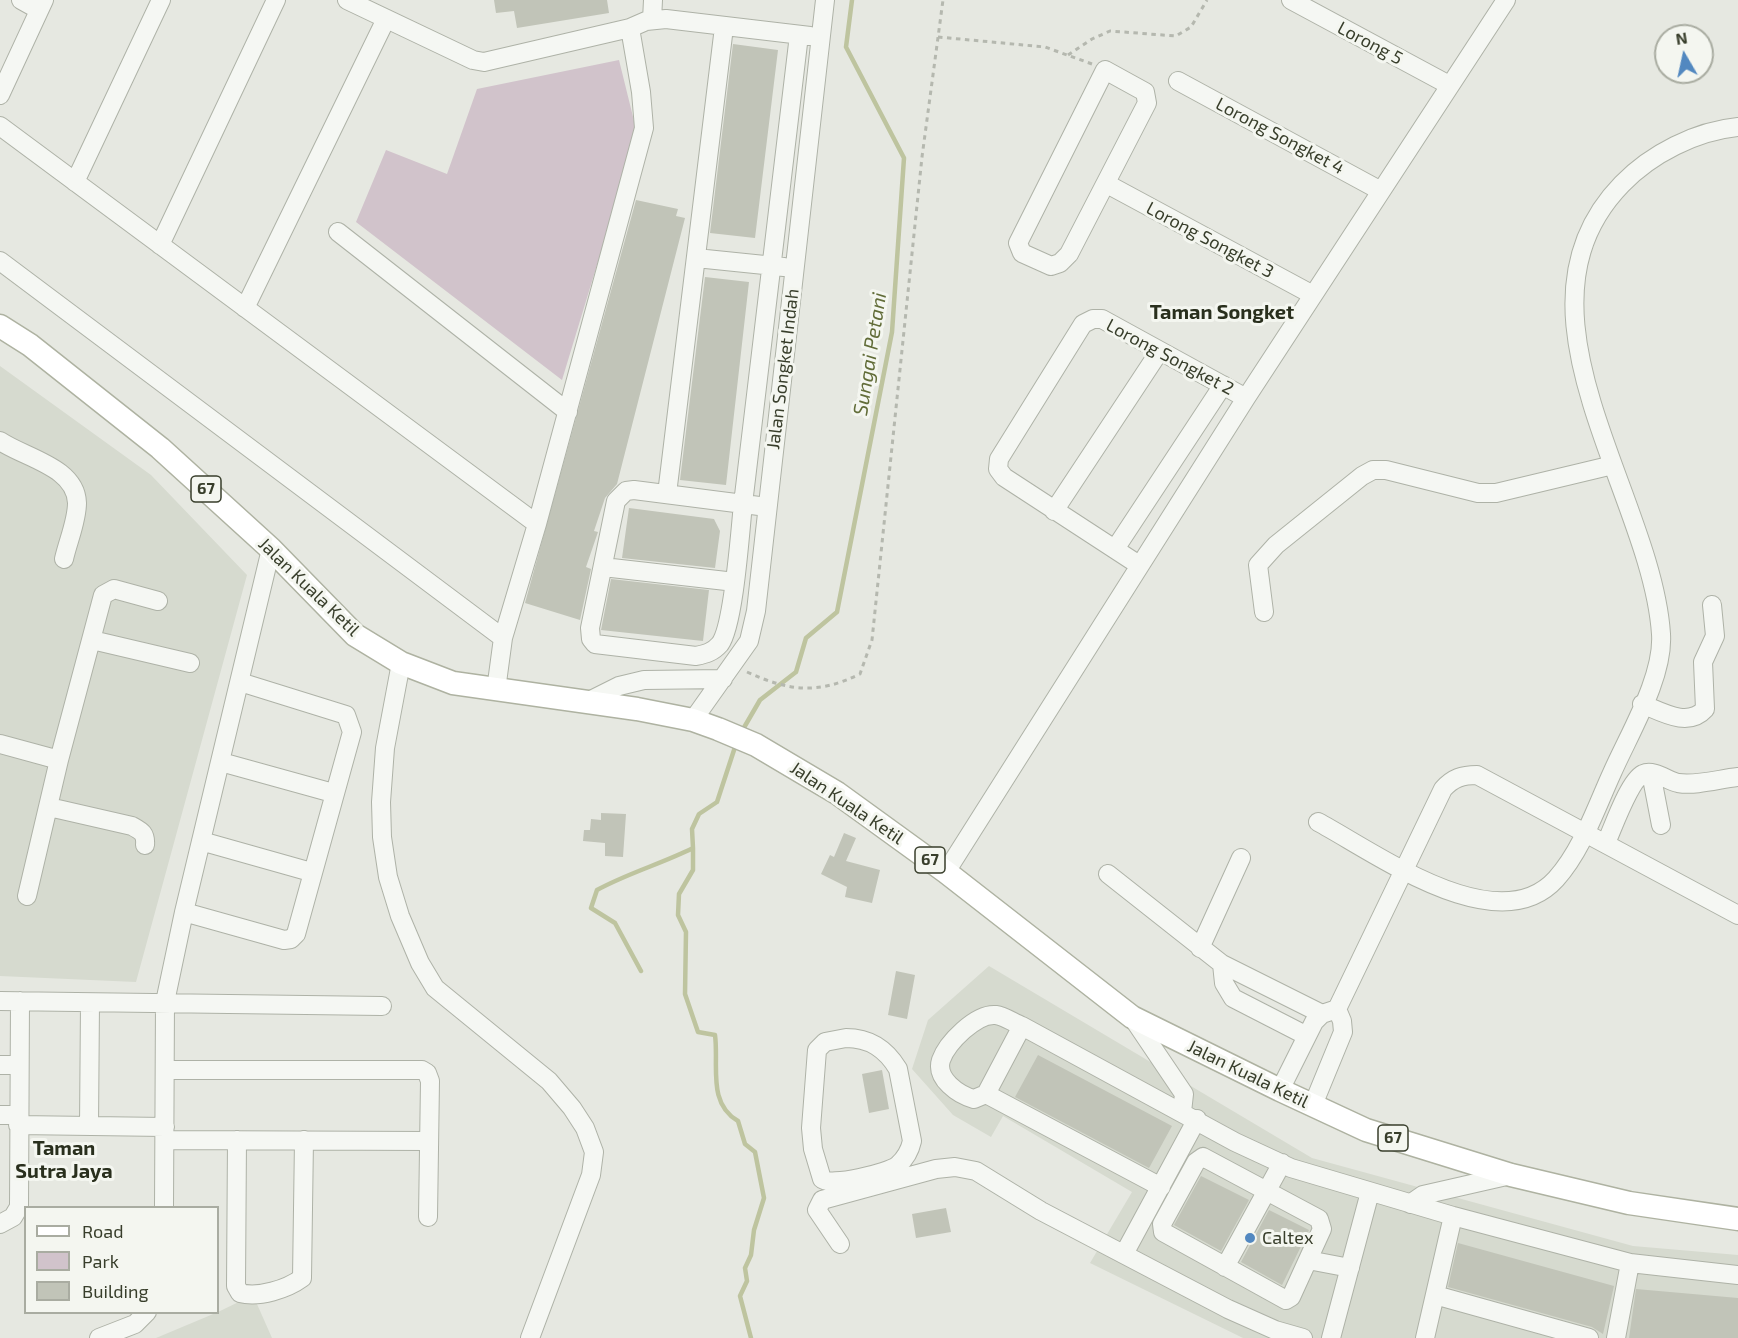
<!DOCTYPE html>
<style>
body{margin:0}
#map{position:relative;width:1738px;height:1338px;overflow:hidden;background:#e6e8e1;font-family:"Exo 2",sans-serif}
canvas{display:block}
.legend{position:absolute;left:24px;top:1206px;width:195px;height:108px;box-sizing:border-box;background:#f4f6f0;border:2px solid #a9aca1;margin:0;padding:8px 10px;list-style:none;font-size:18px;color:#383e2b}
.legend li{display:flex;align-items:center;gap:12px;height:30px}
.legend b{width:30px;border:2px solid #a9aca1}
.north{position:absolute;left:1654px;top:24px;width:60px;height:60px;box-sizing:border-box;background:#f4f6f0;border:2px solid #a9aca1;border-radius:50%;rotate:351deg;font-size:16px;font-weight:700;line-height:24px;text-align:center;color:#383e2b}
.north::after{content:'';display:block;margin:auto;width:21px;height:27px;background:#5288c0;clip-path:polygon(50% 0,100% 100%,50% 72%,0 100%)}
</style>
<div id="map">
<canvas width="1738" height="1338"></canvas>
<ul class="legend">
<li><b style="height:8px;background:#fff"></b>Road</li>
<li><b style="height:16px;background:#d1c3cb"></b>Park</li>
<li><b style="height:16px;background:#c1c4b8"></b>Building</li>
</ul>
<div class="north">N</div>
</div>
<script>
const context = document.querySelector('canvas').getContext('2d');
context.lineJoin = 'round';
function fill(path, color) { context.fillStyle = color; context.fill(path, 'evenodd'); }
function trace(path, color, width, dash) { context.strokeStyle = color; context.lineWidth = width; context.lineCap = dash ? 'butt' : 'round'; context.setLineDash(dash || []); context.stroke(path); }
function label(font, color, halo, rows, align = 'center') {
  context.font = font + ' "Exo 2",sans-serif'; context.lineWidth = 6; context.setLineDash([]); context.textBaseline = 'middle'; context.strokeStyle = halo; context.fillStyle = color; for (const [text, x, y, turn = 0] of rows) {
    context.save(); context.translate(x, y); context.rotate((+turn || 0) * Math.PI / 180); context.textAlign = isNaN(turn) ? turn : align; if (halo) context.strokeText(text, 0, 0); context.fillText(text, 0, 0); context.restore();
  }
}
const built = new Path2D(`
 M0 366 151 475 247 575 136 982 0 976Z
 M989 966 1312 1158 1633 1246 1738 1255V1338H1243L1090 1263 1132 1192 1003 1116 991 1137 953 1115 912 1069 928 1020Z
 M253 1295 272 1338H156L218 1312Z`);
const green = new Path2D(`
 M619 60 637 133 562 380 356 222 386 150 447 174 477 89Z`);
const stream = new Path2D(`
 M742 731 760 700 796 672 806 638 837 612 892 332 904 158 846 47 852 0
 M693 848V870L679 894 678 915 686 932 685 994 698 1032 715 1035C719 1065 707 1103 738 1121L745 1144 755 1152 764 1198 754 1230 751 1255 745 1268 747 1281 740 1296 751 1338
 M641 971 615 923 591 908 597 890C628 873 661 864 693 848L692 829 699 814 717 802 736 744`);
const building = new Path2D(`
 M494 0H607L609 13 517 28 514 11 496 13Z
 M733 44 778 50 755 238 710 233Z
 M636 200 678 209 676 216 685 218 617 484 605 498 594 531 598 532 586 567 591 569 580 620 525 603Z
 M705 277 749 282 726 485 680 480Z
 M629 508 714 519 720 531 715 568 622 558Z
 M611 579 709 590 703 641 601 630Z
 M601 813 626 814 623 857 605 856V843L583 841 584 830H590L591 819 601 820Z
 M844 833 856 838 846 861 880 870 872 903 845 897 847 887 821 874 830 855 834 857Z
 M896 971 915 975 907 1019 888 1015Z
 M1038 1055 1172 1126 1149 1168 1015 1097Z
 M882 1070 889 1109 869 1113 862 1074Z
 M1201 1176 1249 1200 1221 1251 1174 1225Z
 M946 1208 951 1232 916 1238 912 1214Z
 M1269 1210 1309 1230 1282 1285 1241 1262Z
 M1458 1243 1614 1286 1603 1334 1592 1327 1448 1287Z
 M1636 1289 1738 1298V1338H1629Z`);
const path = new Path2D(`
 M938 37 1045 47 1092 64
 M1068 55 1092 39 1110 31 1176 36 1191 27 1207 0
 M747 672C789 691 817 695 860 674L872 640 922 157 943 0`);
const minor = new Path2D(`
 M21 0 39 10
 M347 0 473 60 484 62 630 28 646 21 666 19 810 36
 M1291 0 1449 85
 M652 20 653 0
 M1105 70 1145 92 1147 103 1069 254 1060 263 1051 266 1022 253 1018 243Z
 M1178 81 1381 191
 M0 95 44 0
 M0 126 537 524
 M75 182 161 0
 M1107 184 1313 295
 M338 232 568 412
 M160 245 276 0
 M696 258 784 267
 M0 261 503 638
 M245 308 386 19
 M0 441C25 458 76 467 77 503 77 521 68 541 64 559
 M667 494 724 27
 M767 507 634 490 626 491 616 501 590 628 591 639 595 644 696 656C706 654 713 652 720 644 734 625 740 532 743 504L799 35
 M1054 511 1159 352
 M1115 549 1223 385
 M1139 565 1004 477 998 469 999 459 1083 324 1093 319H1102L1246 398
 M603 567 735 582
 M1264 612 1258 565 1276 545 1362 476 1373 470H1386L1478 493H1496L1613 465
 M92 640 190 663
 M401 663 385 748 381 802 382 837 388 877 400 916 420 963 435 988 549 1081 572 1108 585 1128 594 1152 591 1175 530 1338
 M496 690 503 638 537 524 644 128 641 92 630 28
 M589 701 619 686 644 680 723 679
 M1642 704C1662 712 1688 728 1705 709L1703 662 1715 636 1712 605
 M693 720 749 641 756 611 825 0
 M0 744 59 760
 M221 762 333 793
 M1651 773 1661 825
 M49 807 132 826C141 831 146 833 145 845
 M1318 822C1376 853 1498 943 1556 879 1582 850 1596 808 1612 773 1629 734 1664 677 1661 634 1652 494 1499 310 1622 184 1651 154 1696 131 1738 127
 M201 841 311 872
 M1606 843C1613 828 1629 781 1643 774 1654 769 1668 781 1678 783 1697 786 1719 779 1738 777
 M946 872 1246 398 1506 0
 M1108 874 1222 964 1322 1014
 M27 896 59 760 103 595 114 589 158 601
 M184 912 284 940 291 939 296 934 352 732 346 715 240 682
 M1200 948 1241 858
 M1222 964 1224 983 1233 998 1307 1036
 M0 1001 382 1006
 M1132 1017 1184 1094 1182 1112
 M1022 1026 986 1094 1161 1187
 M846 1038C870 1038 886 1049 898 1069L912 1141C910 1150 906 1158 898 1165 889 1173 829 1187 822 1179L813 1149 811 1128 817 1050 825 1042Z
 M0 1065H19
 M165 1070H422L427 1073 430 1081 428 1217
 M1280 1090 1314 1022 1322 1014 1337 1009 1443 789C1453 778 1462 775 1477 775L1738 915
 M986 1094 974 1099C959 1095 935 1079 941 1060 947 1043 976 1013 996 1015 1004 1016 1014 1023 1022 1026L1235 1142 1291 1168 1453 1216 1630 1263 1738 1275
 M1313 1105 1343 1032 1342 1021 1337 1009
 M0 1115H18
 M18 1125 165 1127
 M89 1126 90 1003
 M165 1140 428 1141
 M237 1140 236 1286 240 1293C259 1298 287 1289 302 1278L304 1140
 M1203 1157 1319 1219 1322 1229 1291 1297 1286 1300 1163 1232 1162 1224 1196 1162Z
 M1410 1204 1423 1195 1511 1175
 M164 1208 165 1002 184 912 271 549
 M0 1224 13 1217 19 1207 20 1001
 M840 1244 817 1210 822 1200 936 1169 955 1167 976 1171 1041 1211 1228 1309 1275 1330 1303 1338
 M1124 1254 1197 1119
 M1308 1260 1350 1268
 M1225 1267 1282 1163
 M1435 1295 1589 1338
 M99 1338 135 1324 147 1312
 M1331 1338 1370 1192
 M1425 1338 1453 1216
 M1616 1338 1630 1263`);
const major = new Path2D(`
 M0 326 30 345 160 448 271 549 355 635 401 663 453 683 637 709 693 720 718 729 756 745 837 793 946 872 1132 1017 1280 1090 1366 1130 1511 1175 1629 1203 1738 1219`);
const markers = [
 [1250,1238,6,"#5288c0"]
];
const shields = [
 [206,489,30],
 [930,860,30],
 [1393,1138,30]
];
const shieldNames = [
 ["67",206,489],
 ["67",930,860],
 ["67",1393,1138]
];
const streetNames = [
 ["Lorong 5",1370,43,28],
 ["Lorong Songket 4",1280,136,28],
 ["Lorong Songket 3",1210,240,28],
 ["Lorong Songket 2",1170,357,28],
 ["Jalan Songket Indah",783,369,-83],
 ["Jalan Kuala Ketil",309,587,44],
 ["Jalan Kuala Ketil",847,803,34],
 ["Jalan Kuala Ketil",1248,1074,26]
];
const poiNames = [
 ["Caltex",1262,1238]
];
const neighbourhoodNames = [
 ["Taman Songket",1222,312],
 ["Taman",64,1148],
 ["Sutra Jaya",64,1171]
];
const waterNames = [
 ["Sungai Petani",870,354,-81]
];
fill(built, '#d6dacf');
fill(green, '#d1c3cb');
trace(stream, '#bec49f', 4.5);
fill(building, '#c1c4b8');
trace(minor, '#aeb2a7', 20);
trace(major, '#aeb2a1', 25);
trace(path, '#b5b8af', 3, [4.5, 4.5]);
trace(minor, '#f5f7f3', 18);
trace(major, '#fff', 22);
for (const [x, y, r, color] of markers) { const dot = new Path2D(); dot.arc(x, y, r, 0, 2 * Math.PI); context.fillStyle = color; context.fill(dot); trace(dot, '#f4f6f0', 2); }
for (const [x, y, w] of shields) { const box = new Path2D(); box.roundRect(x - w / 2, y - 13, w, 26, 4.5); context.fillStyle = '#f4f6f0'; context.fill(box); trace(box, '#383e2b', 1.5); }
label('bold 16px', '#383e2b', null, shieldNames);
label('18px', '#383e2b', '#f4f6f0', streetNames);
label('18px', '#383e2b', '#f4f6f0', poiNames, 'left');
label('bold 20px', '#292f1d', '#f4f6f0', neighbourhoodNames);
label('italic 20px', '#626d39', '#f4f6f0', waterNames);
</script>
